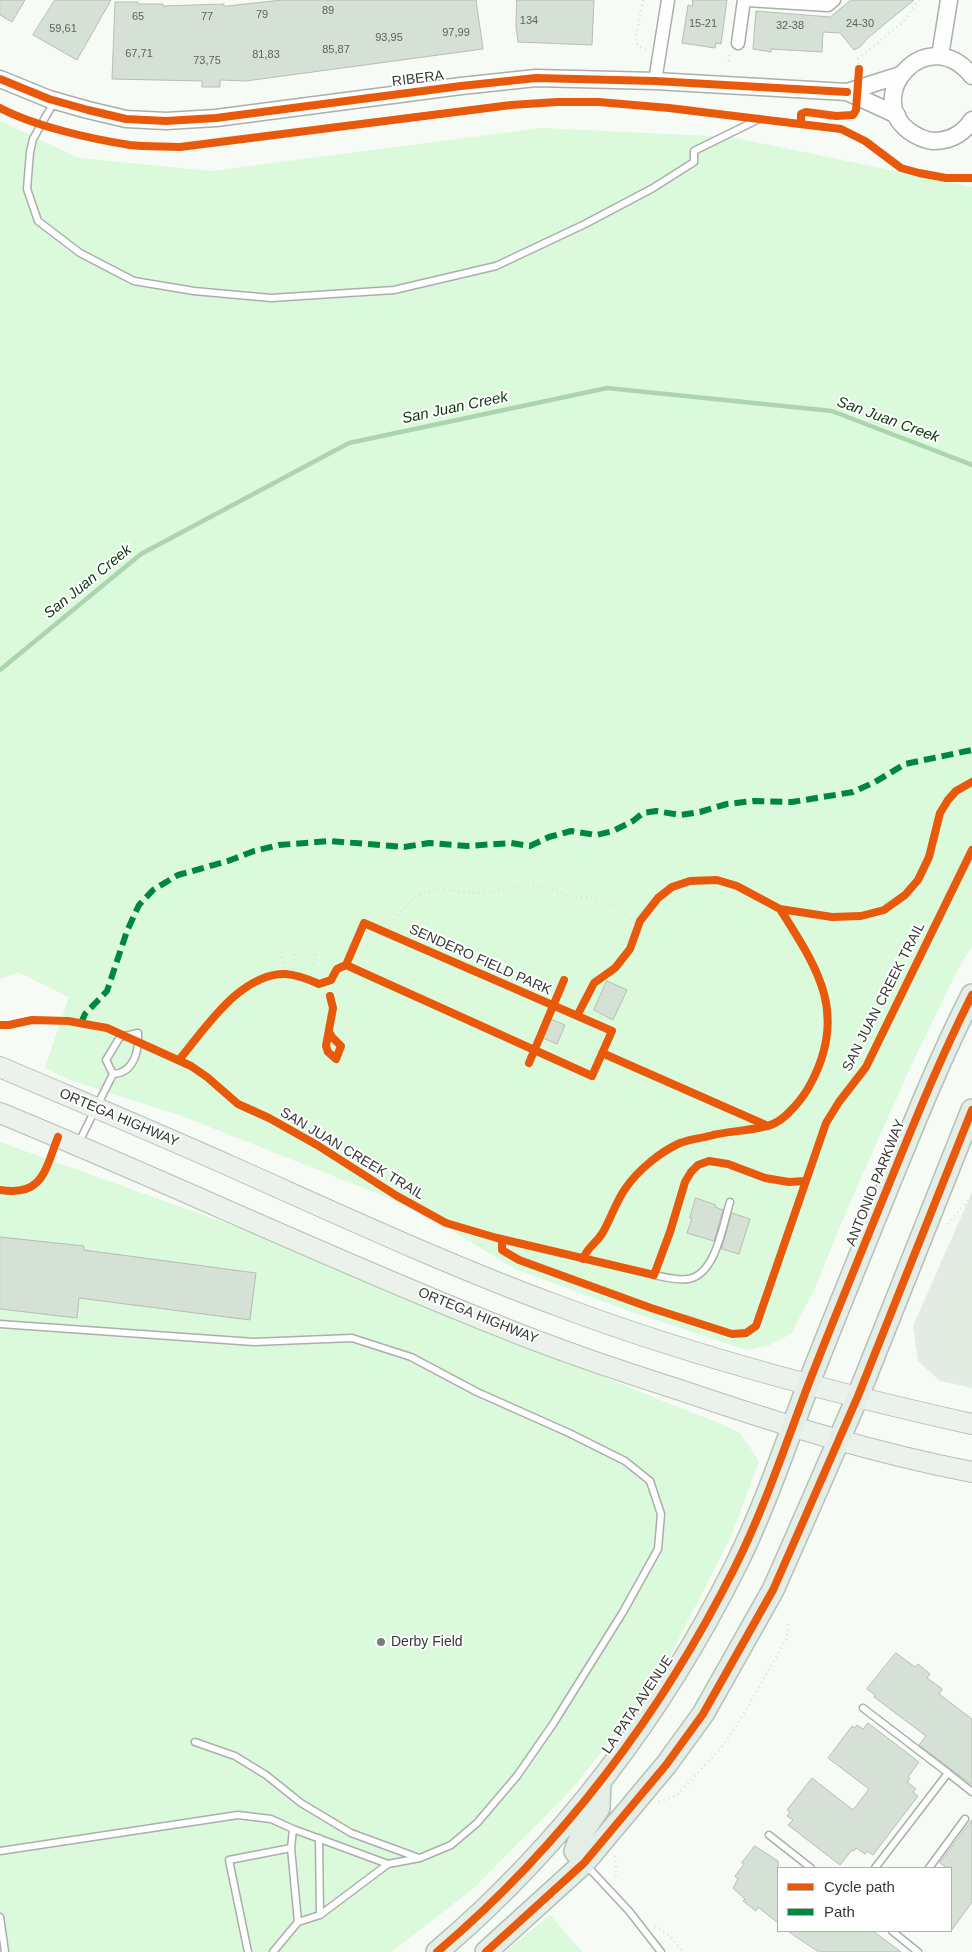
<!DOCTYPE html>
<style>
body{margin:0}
#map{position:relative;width:972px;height:1952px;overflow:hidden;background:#f6fbf6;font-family:Helvetica,sans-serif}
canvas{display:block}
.legend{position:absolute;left:777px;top:1867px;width:175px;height:65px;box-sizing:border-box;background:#fff;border:1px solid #afb0af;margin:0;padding:6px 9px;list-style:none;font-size:15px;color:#363936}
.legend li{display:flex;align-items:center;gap:10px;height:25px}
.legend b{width:25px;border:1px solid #afb0af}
</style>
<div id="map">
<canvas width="972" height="1952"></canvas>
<ul class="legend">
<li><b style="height:6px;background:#e8590c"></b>Cycle path</li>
<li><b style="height:6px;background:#00873e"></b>Path</li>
</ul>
</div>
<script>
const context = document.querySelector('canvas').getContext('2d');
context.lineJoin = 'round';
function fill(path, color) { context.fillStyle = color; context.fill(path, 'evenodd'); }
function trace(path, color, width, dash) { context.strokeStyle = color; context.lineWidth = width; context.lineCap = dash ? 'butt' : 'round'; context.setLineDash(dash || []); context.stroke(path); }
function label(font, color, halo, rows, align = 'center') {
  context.font = font + ' Helvetica,sans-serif'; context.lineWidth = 4; context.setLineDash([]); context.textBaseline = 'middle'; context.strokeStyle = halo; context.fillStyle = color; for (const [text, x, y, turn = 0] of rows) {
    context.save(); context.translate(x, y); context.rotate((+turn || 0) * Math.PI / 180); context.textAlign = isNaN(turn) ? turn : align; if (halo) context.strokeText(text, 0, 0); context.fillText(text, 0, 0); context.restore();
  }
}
const built = new Path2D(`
 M972 1192V1388L940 1381 918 1361 913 1326Z`);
const green = new Path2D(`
 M0 121 79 158 211 171 542 128 731 137 972 187V946L957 971 910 1068 846 1212 815 1288 791 1334 770 1345 747 1350 629 1311 515 1269 416 1209 182 1116 72 1081 45 1068 69 997 18 972 0 979Z
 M0 1142 248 1231 665 1402 724 1425 740 1433 759 1461 732 1534 658 1680 592 1764 568 1793 474 1888 391 1952H0Z
 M550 1915 582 1952H505Z`);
const stream = new Path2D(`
 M0 670 141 554 349 443 607 388 832 411 972 465`);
const building = new Path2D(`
 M0 0H25L12 22 0 15Z
 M55 0H111L77 60 33 35Z
 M282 0H476L483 49 246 81 220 80V87H202V81L112 79 115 2H138V4H163V6L224 4V6Z
 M517 0H594L592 45 518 42 516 26Z
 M693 0H727L721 44 716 43 715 48 682 43 688 5 692 6Z
 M851 0H914L869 37 860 47 854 50 840 33 823 32 822 52 771 49V52L753 49 756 11 830 17Z
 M607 981 627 990 613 1020 594 1010Z
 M551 1019 565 1025 557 1044 543 1038Z
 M696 1198 716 1205 715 1207 723 1210 714 1241 687 1233 692 1218H690Z
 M732 1213 750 1219 739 1254 722 1249Z
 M0 1237 84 1246V1250L256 1273 250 1320 79 1298 77 1318 0 1309Z
 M896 1653 915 1667 918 1664 930 1674 927 1678 941 1688 942 1690 939 1694 972 1719V1785L919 1745 926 1736 874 1697 875 1695 867 1689Z
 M868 1723 919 1762 908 1777 910 1779 907 1782 916 1789 913 1792 918 1796 873 1855 867 1851 865 1854 856 1848 854 1851 852 1850 840 1865 788 1825 793 1820 787 1816 790 1812 787 1810 812 1778 853 1810 869 1789 828 1758 852 1726 855 1728 857 1725 863 1729Z
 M972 1820V1902L951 1931V1868H947L940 1863Z
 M755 1846 778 1861V1923L758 1907 756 1911 743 1901 745 1899 733 1888 738 1879 735 1876 744 1864 742 1863Z
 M788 1931H873L901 1952H819Z`);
const path = new Path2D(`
 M643 0 635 42 642 48 648 49
 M729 61 730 53
 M859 69 858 59 902 23 919 0
 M388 933C395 916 414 893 433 890 449 888 467 894 483 893 499 893 514 885 531 885 545 884 555 892 567 895 578 898 591 897 601 900 615 904 627 917 639 925
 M282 952 284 974
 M293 975 294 951
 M309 979 316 952
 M948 1224 972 1196
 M659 1802 677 1795 722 1747 736 1727 787 1638 788 1622
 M615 1856 616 1880
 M655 1926 669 1935 683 1952`);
const service = new Path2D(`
 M54 102 33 139 30 152 27 189 38 221 80 253 134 281 194 291 271 298 394 290 496 266 585 224 653 188 694 162V151L759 119
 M138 1033C139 1051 134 1073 113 1074L106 1060 120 1037Z
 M78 1144 113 1074
 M654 1275C664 1277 678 1281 688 1279 716 1275 723 1224 730 1202
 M0 1324 254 1342 352 1338 411 1357 477 1392 569 1433 625 1461 650 1481 661 1514 658 1549 623 1612 553 1724 517 1776 477 1823 451 1845 420 1858 388 1864
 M863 1708 948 1773
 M195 1742 235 1756 266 1775 301 1803 351 1833 419 1858
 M769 1835 811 1868
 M0 1851 238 1815 271 1819 293 1829
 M587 1866 629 1911 661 1952
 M875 1868 948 1773 972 1792
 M929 1868 965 1819
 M0 1917 5 1952
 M298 1922 320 1915
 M892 1931 918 1952
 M248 1952 229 1860 291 1848
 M273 1952 298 1922 291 1848 293 1829 388 1864 320 1915 319 1838`);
const minor = new Path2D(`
 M747 0 828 5 834 0
 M738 43 744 0
 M655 81 668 0`);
const tertiary = new Path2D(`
 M940 56 949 0
 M972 76C928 21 862 95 909 131 916 136 924 140 933 141 950 141 963 134 972 120
 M0 79 49 99 88 110 126 119 166 121 216 118 461 86 536 78 655 81 847 92 897 115
 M847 92 900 75`);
const primary = new Path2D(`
 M0 1067C77 1100 154 1132 230 1166 338 1214 445 1264 556 1305 691 1356 832 1393 972 1424
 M0 1113C166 1181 328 1258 494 1324 557 1350 621 1371 686 1392 780 1424 874 1453 972 1472`);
const trunk = new Path2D(`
 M584 1863 575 1851 582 1833 599 1808 600 1782
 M437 1952C562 1846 662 1713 735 1567 765 1507 786 1443 810 1380 835 1316 861 1253 887 1189 914 1123 940 1058 972 995
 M486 1952 584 1863 666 1765 703 1714 773 1590 799 1531 858 1396 972 1110`);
const quiet = new Path2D(`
 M81 1023 85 1014 107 991 127 931 139 905 153 890 178 875 228 861 254 851 279 845 330 841 404 847 429 843 467 846 511 843 530 846 549 837 571 831 596 835 613 831 633 821 643 813 656 811 680 815 700 812 727 804 754 801 792 802 853 792 875 782 905 764 972 750`);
const cycleway = new Path2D(`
 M0 79 49 99 88 110 126 119 166 121 216 118 461 86 536 78 655 81 847 92
 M0 108C34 126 91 139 130 145 146 147 164 146 180 147L511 105 557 102H599L669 108 841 129 865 141 901 168 919 173 946 178H972
 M801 124V114L806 112 836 116 853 115 856 110 859 69
 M577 1016 594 983 615 968 630 949 640 921 658 898 672 887 690 881 717 880 737 886 780 909 832 917 861 916 884 910 905 895 918 880 929 857 940 813 948 800 956 791 972 782
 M0 1025H9L32 1020 68 1021 107 1028 191 1066 207 1077 238 1104 269 1118 317 1145 397 1196 446 1223 497 1238 654 1275 670 1232 685 1182 691 1172 698 1165 709 1161 728 1164 765 1178 789 1182 806 1181
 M329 1032 332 1037 341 1046 336 1059 328 1052 326 1046 333 1008 330 996
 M602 1053 768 1126
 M179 1060C205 1029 240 973 286 974 297 975 308 979 319 984L331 980 337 969 346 965 592 1076 612 1031 364 923 346 965
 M529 1063 564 980
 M0 1190C43 1197 45 1170 58 1137
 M502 1239V1250L519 1260 651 1308 732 1334 746 1333 756 1326 826 1123 839 1102 866 1067 972 850
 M583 1259C587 1247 597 1243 603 1232 611 1218 616 1202 625 1189 638 1170 660 1152 680 1143 690 1139 703 1138 713 1135 729 1131 760 1130 773 1124 787 1118 804 1097 811 1083 848 1013 818 969 780 909
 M437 1952C562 1846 662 1713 735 1567 765 1507 786 1443 810 1380 835 1316 861 1253 887 1189 914 1123 940 1058 972 995
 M486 1952 584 1863 666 1765 703 1714 773 1590 799 1531 858 1396 972 1110`);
const markers = [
 [381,1642,5,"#797d79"]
];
const numberNames = [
 ["89",328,11],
 ["79",262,15],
 ["65",138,17],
 ["77",207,17],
 ["134",529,21],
 ["15-21",703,24],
 ["24-30",860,24],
 ["32-38",790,26],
 ["59,61",63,29],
 ["97,99",456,33],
 ["93,95",389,38],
 ["85,87",336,50],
 ["67,71",139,54],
 ["81,83",266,55],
 ["73,75",207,61]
];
const streetNames = [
 ["RIBERA",418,79,-7],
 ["SENDERO FIELD PARK",480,960,24],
 ["SAN JUAN CREEK TRAIL",884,997,-63],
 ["ORTEGA HIGHWAY",119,1118,23],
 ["SAN JUAN CREEK TRAIL",352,1154,31],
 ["ANTONIO PARKWAY",876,1183,-68],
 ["ORTEGA HIGHWAY",478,1316,22],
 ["LA PATA AVENUE",638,1705,-56]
];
const poiNames = [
 ["Derby Field",391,1642]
];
const waterNames = [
 ["San Juan Creek",455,408,-12],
 ["San Juan Creek",888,420,20],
 ["San Juan Creek",88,582,-39]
];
fill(built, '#e3ece3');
fill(green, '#dafadb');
trace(stream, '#acd4ad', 4.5);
fill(building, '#d4e1d4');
trace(building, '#b9bcb9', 1);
trace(service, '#abaeab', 9);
trace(minor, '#abaeab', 15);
trace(tertiary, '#abaeab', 19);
trace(primary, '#b4c1b5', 22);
trace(trunk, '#b4c1b5', 24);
trace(path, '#dedfde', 2.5, [1, 4]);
trace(service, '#fefefe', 6);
trace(minor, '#fefefe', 12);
trace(tertiary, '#fefefe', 16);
trace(primary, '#ebf2ec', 20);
trace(trunk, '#e4eee6', 21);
trace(quiet, '#00873e', 6, [12, 6]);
trace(cycleway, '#e8590c', 8);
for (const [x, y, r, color] of markers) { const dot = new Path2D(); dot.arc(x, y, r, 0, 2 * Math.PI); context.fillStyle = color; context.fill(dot); trace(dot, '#fff', 2); }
label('11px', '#5e635e', null, numberNames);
label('14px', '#363936', '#fff', streetNames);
label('14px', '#363936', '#fff', poiNames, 'left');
label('italic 15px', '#0c3410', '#fff', waterNames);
</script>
